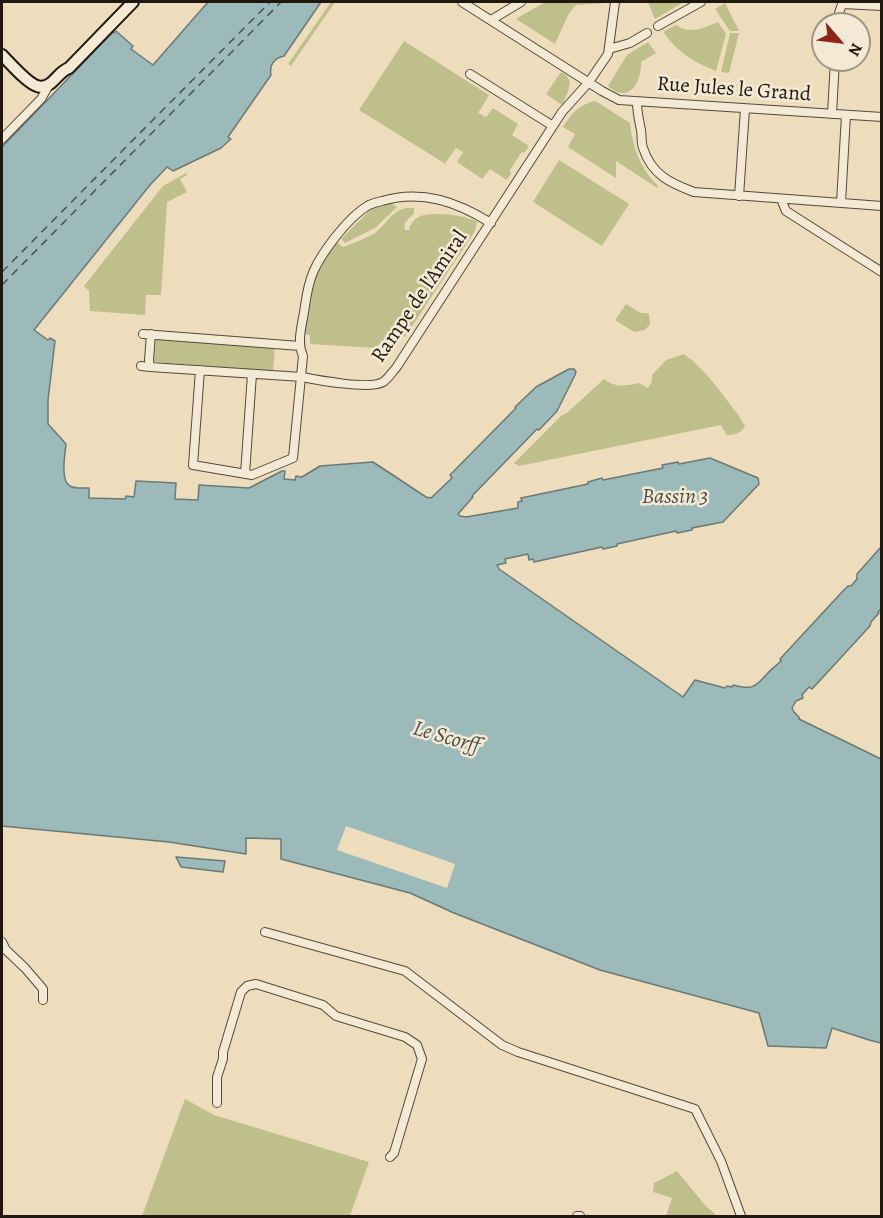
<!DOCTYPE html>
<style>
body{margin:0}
#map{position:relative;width:883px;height:1218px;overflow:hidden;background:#edddbd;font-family:Alegreya,serif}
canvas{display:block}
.frame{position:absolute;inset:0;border:3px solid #20180e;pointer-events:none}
.north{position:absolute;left:811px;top:12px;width:60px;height:60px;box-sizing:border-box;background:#f3e9d4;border:2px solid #9f9585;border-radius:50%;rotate:118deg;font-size:16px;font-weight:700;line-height:24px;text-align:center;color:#20180e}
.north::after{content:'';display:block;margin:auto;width:21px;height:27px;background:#8f2418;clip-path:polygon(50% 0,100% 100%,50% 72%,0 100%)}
</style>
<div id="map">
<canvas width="883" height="1218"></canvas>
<div class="frame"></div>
<div class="north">N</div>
</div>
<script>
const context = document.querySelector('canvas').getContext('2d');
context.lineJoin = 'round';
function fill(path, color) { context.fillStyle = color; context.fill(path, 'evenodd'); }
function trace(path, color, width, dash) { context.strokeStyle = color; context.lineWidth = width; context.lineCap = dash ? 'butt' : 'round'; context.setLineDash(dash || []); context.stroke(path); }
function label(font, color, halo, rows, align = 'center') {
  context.font = font + ' Alegreya,serif'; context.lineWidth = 5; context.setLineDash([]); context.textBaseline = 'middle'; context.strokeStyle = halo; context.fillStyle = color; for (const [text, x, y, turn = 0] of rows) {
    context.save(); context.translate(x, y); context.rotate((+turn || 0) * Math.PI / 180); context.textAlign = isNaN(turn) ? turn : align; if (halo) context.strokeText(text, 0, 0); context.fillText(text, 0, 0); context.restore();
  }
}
const green = new Path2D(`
 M331 2H335L291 66 288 64Z
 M545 2H607L606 3 576 5 569 13 555 44 516 19Z
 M648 2H684L655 19Z
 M725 3 739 31H730L715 9Z
 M718 22 726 34 716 71C695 63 677 52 663 32L676 25C690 35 703 28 718 22Z
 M730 33H739L729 73 721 72Z
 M404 41 489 95 490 94 478 113 486 117 493 108 518 124 512 135 529 146 525 152 521 153 510 170 511 173 507 180 490 169 482 179 457 162 463 152 456 148 444 165V163L359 110Z
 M648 42 656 53 641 62C642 73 636 94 622 93 616 93 612 89 608 86L627 55Z
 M561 72 567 76 570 82 568 92 562 105 546 94Z
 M593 101 597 102 630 123C633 148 640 168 658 186L657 188 616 161V178L568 147 575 134 563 127C572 113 577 107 593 101Z
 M559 160 629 204 602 246 533 202Z
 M186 173 187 175 180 179 187 192 167 202 161 295H146L145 315 90 311 89 291 84 286 163 186Z
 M388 201 397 207 375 228 345 243 341 239 370 210Z
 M406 208H414V214C408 219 403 222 405 230H410L409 228C412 223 414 219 419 217 430 211 466 215 477 222L475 231 405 337 392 330 376 348 310 344V335L305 334 312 286 319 265 336 241 343 247C353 243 365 239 375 233 387 224 390 212 406 208Z
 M626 304C632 307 640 315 646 313L649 314 650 324 645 330 634 332 615 320Z
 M156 338 275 347 273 371 154 362Z
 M684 354C706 370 722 394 739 416L742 422 745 425C742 433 735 435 727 435L721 425 519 466 514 463 562 415 567 413 604 379C615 388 626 386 639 383L648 388 652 382V375L666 360Z
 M185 1099 214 1115 369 1162 350 1216H142Z
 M677 1171 705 1205 717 1216H666L672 1198 653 1192 654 1183Z`);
const water = new Path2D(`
 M208 2H321L284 56C274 58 269 65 271 75L228 137 231 139 221 148 173 171 167 167 150 185 34 330 48 340 50 338 55 341 48 400V424L66 444C65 454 60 481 70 486 75 489 83 488 89 488V498L125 499 126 496 134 497 136 481 176 483 175 499 198 500 199 485 249 488 282 471H285L284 479 295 480 296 476 302 477 320 466 373 462 426 497 431 498 452 478 450 475 516 408 515 407 536 387 569 369H574L576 372 575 375 557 411 539 430 537 429 472 496 473 497 458 514 460 516 466 517 518 508V502L522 501 521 498 588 484V482L602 478 603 480 663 468 662 465 678 462 679 464 710 458 758 478 759 484 723 522 692 528V530L677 533 676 531 617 544V546L603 549 602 547 534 562 533 559 529 560 528 554 505 559 506 563 497 565 499 569 683 697 695 680 725 688 727 686 732 687 733 685C751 690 755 688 767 674 770 670 776 666 781 661L780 659 842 592 848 586H851L857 579V574L881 547 882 608 878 612 879 613 871 622 870 626 812 689 809 687 802 695 803 698 796 701 792 708 794 712 799 717V719L881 759V1043L869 1040 832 1028 826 1048 768 1046 759 1013 600 970 454 913 410 893 281 859V839L246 838V854L169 842 2 826V147L113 32 114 33 116 31 133 46 131 49 153 65Z
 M176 857 225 861 223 872 181 867Z`);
const pier = new Path2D(`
 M346 826 455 864 447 888 337 850Z`);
const ferry = new Path2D(`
 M2 272 270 2
 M2 285 281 2`);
const street = new Path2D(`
 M462 2 602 91 619 100 882 117
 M842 4 882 6
 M491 20 521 2
 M838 24 839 13 842 4
 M658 26 701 2
 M609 49 630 43 647 33
 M470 74 553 126
 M637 102C637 112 639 120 641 130 642 136 641 142 643 148 652 175 670 183 694 192L882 206
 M832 114 835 60
 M2 139 41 99 49 85
 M739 196 745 109
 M781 199 786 211 882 272
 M841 203 846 115
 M143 334 300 346
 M151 334 149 360 150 367 302 377C317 380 371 390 383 382 388 379 392 372 396 368L562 112 589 82 608 54 615 2
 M141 366 150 367
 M200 370 193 465 252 475 293 458 303 356C296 341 303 322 305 306 309 276 315 264 333 240 343 227 355 213 369 205 373 203 378 202 382 201 422 189 457 202 491 223
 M245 474 252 374
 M265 932 405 971 502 1045 518 1052 695 1109 721 1161 741 1216
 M2 942 6 950 25 968 43 989V1000
 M217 1103V1077L223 1059V1052L241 992 247 986 256 984 323 1005 336 1016 405 1037 417 1045 422 1059 394 1153 390 1157
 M577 1216H580`);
const secondary = new Path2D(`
 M2 55C10 63 27 83 37 86 42 88 47 86 51 83 57 78 61 71 69 68L133 2`);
const streetNames = [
 ["Rue Jules le Grand",734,90,4],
 ["Rampe de l'Amiral",420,297,-56]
];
const waterNames = [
 ["Bassin 3",675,498],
 ["Le Scorff",446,738,16]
];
fill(green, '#bfbf8c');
fill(water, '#9bbab9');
trace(water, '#6a7975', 1.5);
fill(pier, '#edddbd');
trace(ferry, '#4b514a', 1.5, [8, 6]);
trace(street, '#53493a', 10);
trace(secondary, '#20180e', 14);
trace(street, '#f3e9d4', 8);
trace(secondary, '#f3e9d4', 10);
label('21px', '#20180e', '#f3e9d4', streetNames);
label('italic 22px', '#4b514a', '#f3e9d4', waterNames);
</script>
